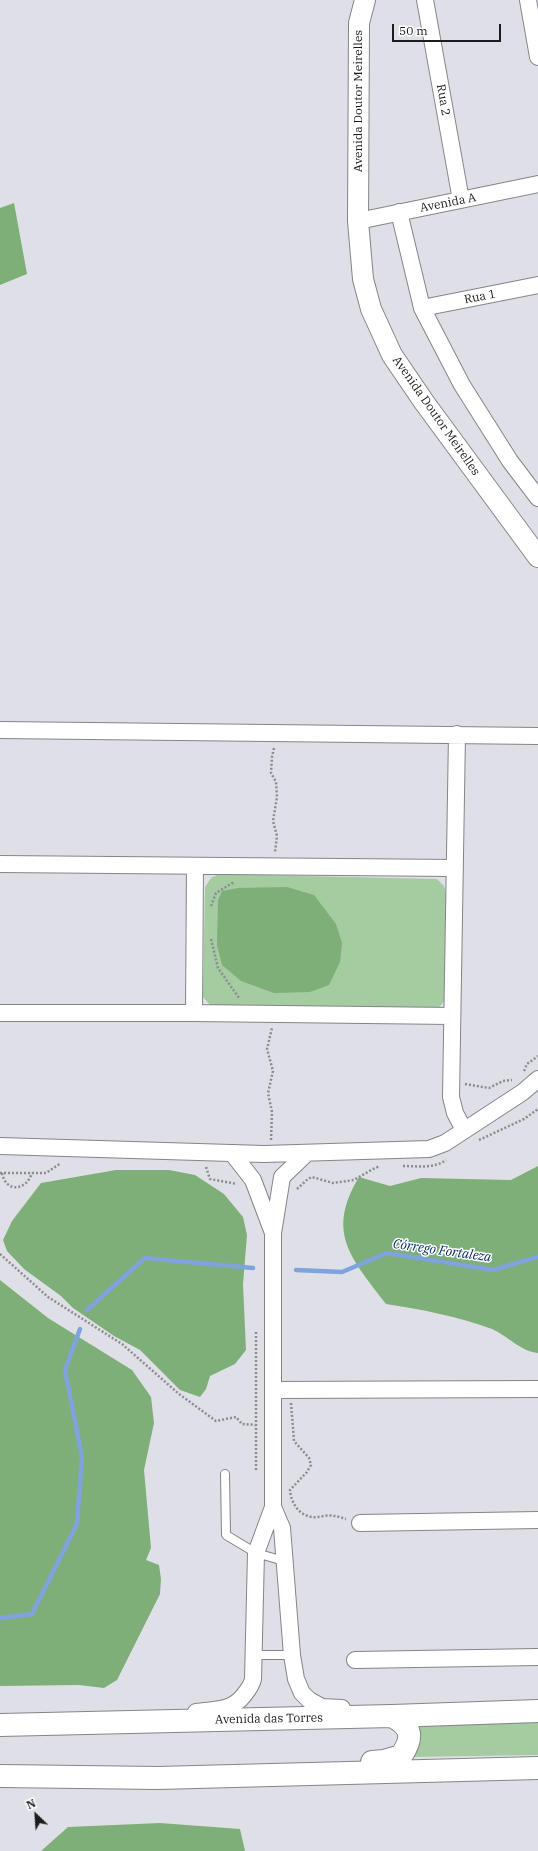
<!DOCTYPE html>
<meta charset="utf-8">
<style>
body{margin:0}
#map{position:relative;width:538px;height:1851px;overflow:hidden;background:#dfe0e7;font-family:"IBM Plex Serif",serif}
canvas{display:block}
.north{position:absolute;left:16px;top:1795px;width:40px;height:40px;-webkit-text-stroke:3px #fff;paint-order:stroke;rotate:335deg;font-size:11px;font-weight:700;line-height:16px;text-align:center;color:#1c1c1f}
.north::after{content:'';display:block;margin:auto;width:14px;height:18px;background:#1c1c1f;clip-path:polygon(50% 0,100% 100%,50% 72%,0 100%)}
.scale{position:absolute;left:392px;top:24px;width:109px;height:18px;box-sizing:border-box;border:2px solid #1c1c1f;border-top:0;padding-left:5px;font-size:12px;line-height:14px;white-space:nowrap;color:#1c1c1f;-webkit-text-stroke:3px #fff;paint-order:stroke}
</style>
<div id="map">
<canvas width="538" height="1851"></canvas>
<div class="north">N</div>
<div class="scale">50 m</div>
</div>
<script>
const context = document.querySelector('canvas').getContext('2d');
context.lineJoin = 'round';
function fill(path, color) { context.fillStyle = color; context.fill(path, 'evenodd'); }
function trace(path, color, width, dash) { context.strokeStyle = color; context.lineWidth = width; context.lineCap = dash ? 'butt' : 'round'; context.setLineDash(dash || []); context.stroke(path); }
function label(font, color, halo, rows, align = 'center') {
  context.font = font + ' "IBM Plex Serif",serif'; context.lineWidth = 3; context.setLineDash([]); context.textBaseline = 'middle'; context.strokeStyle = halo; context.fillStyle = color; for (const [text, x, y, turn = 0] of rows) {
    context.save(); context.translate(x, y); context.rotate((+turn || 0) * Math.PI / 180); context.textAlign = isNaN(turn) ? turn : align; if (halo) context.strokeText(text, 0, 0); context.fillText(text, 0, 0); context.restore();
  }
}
const green = new Path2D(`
 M219 874 437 879 444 886 447 897 445 1000 438 1009 212 1007 203 997 205 887 211 878Z
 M538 1720V1755L409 1757 417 1723Z`);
const forest = new Path2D(`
 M14 203 27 274 0 285V208Z
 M287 887 314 895 336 924 342 943 340 962 329 985 310 992 274 993 241 981 222 965 217 945 218 900 222 891 238 888Z
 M538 1166V1353C520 1351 508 1336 492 1329 457 1316 423 1310 386 1304 352 1259 325 1233 359 1177L390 1186 421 1178 511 1180Z
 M116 1170H169L195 1175 224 1194 243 1217 247 1235 243 1284 246 1350 235 1364 210 1376 206 1389 200 1397 180 1390 140 1350 114 1336 73 1308 61 1296 24 1269 7 1251 3 1240 12 1221 41 1183Z
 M0 1280 48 1318 132 1370 151 1397 154 1423 144 1470 151 1548 146 1560 159 1565 161 1579 160 1594 117 1680 104 1688 79 1685 0 1686Z
 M160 1823 240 1829 245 1851H41L68 1827Z`);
const stream = new Path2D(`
 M296 1270 342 1272 387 1253 493 1270 538 1257
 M87 1310 145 1258 253 1268
 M0 1618 32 1614 77 1524 82 1457 65 1370 80 1329`);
const path = new Path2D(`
 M274 748 272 757 271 773 276 782 277 797 273 821 277 836 275 852
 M211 906 216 893 234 882
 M211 939 218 968 239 998
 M524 1071 527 1064 538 1056
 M465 1084 489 1088 503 1081 512 1080
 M271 1140 272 1112 268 1093 273 1071 267 1049 272 1028
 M479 1140 524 1119 538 1109
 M403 1166C418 1166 433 1169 446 1160
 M206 1167 210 1179 237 1184
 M0 1173H46L61 1163
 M2 1173C6 1193 26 1191 32 1173
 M297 1189 308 1179 312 1177 333 1183 354 1180 373 1169 380 1166
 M0 1254 48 1297 122 1344 179 1394 216 1421 236 1417 242 1424 256 1425
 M256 1332V1471
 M291 1403 294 1441 309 1458 311 1465 307 1472 290 1490C291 1502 298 1515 312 1517 319 1518 327 1514 334 1516 338 1516 342 1518 346 1519`);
const service = new Path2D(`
 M225 1474 226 1535 256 1553 284 1561
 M254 1655H292`);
const minor = new Path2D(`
 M425 0 461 200
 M528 0 538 57
 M399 212 422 308 462 385 510 461 538 498
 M358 221 538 184
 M422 308 538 285
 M0 730 538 736
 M457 734 451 1097 455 1113 464 1130
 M0 864 455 868
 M0 1013H194L452 1016
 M194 1013 195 866
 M0 1146 264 1154 429 1149 445 1143 523 1092 538 1079
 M232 1153 253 1180 273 1233 282 1177 307 1153
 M273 1390 538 1389
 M273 1507 282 1528 292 1655 296 1679 302 1693 309 1700 322 1707 342 1708
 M360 1523 538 1520
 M355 1660 538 1657
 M196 1712C215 1709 231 1712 244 1695 248 1690 252 1685 253 1679L256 1553 273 1507V1233`);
const tertiary = new Path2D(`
 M365 0 359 23 358 221 363 279 371 309 392 355 424 402 538 557`);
const primary = new Path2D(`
 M0 1725 392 1716 538 1711
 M372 1762 384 1761 401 1756C414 1737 412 1727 392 1716
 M0 1776 158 1778 538 1768`);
const streetNames = [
 ["Rua 2",443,100,80],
 ["Avenida Doutor Meirelles",359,101,-90],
 ["Avenida A",448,203,-11],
 ["Rua 1",480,297,-11],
 ["Avenida Doutor Meirelles",436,416,55],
 ["Avenida das Torres",269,1719,-1]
];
const waterNames = [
 ["Córrego Fortaleza",442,1251,8]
];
fill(green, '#a5cba0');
fill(forest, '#7eaf78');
trace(stream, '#7ea3dd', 4.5);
trace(service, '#84848b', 10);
trace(minor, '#84848b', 18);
trace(tertiary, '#84848b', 22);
trace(primary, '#84848b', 24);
trace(path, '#8b8b91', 2.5, [2, 2]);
trace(service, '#fff', 8);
trace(minor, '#fff', 16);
trace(tertiary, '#fff', 20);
trace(primary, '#fff', 22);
label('12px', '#1c1c1f', '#fff', streetNames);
label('italic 13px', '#00286a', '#fff', waterNames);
</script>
